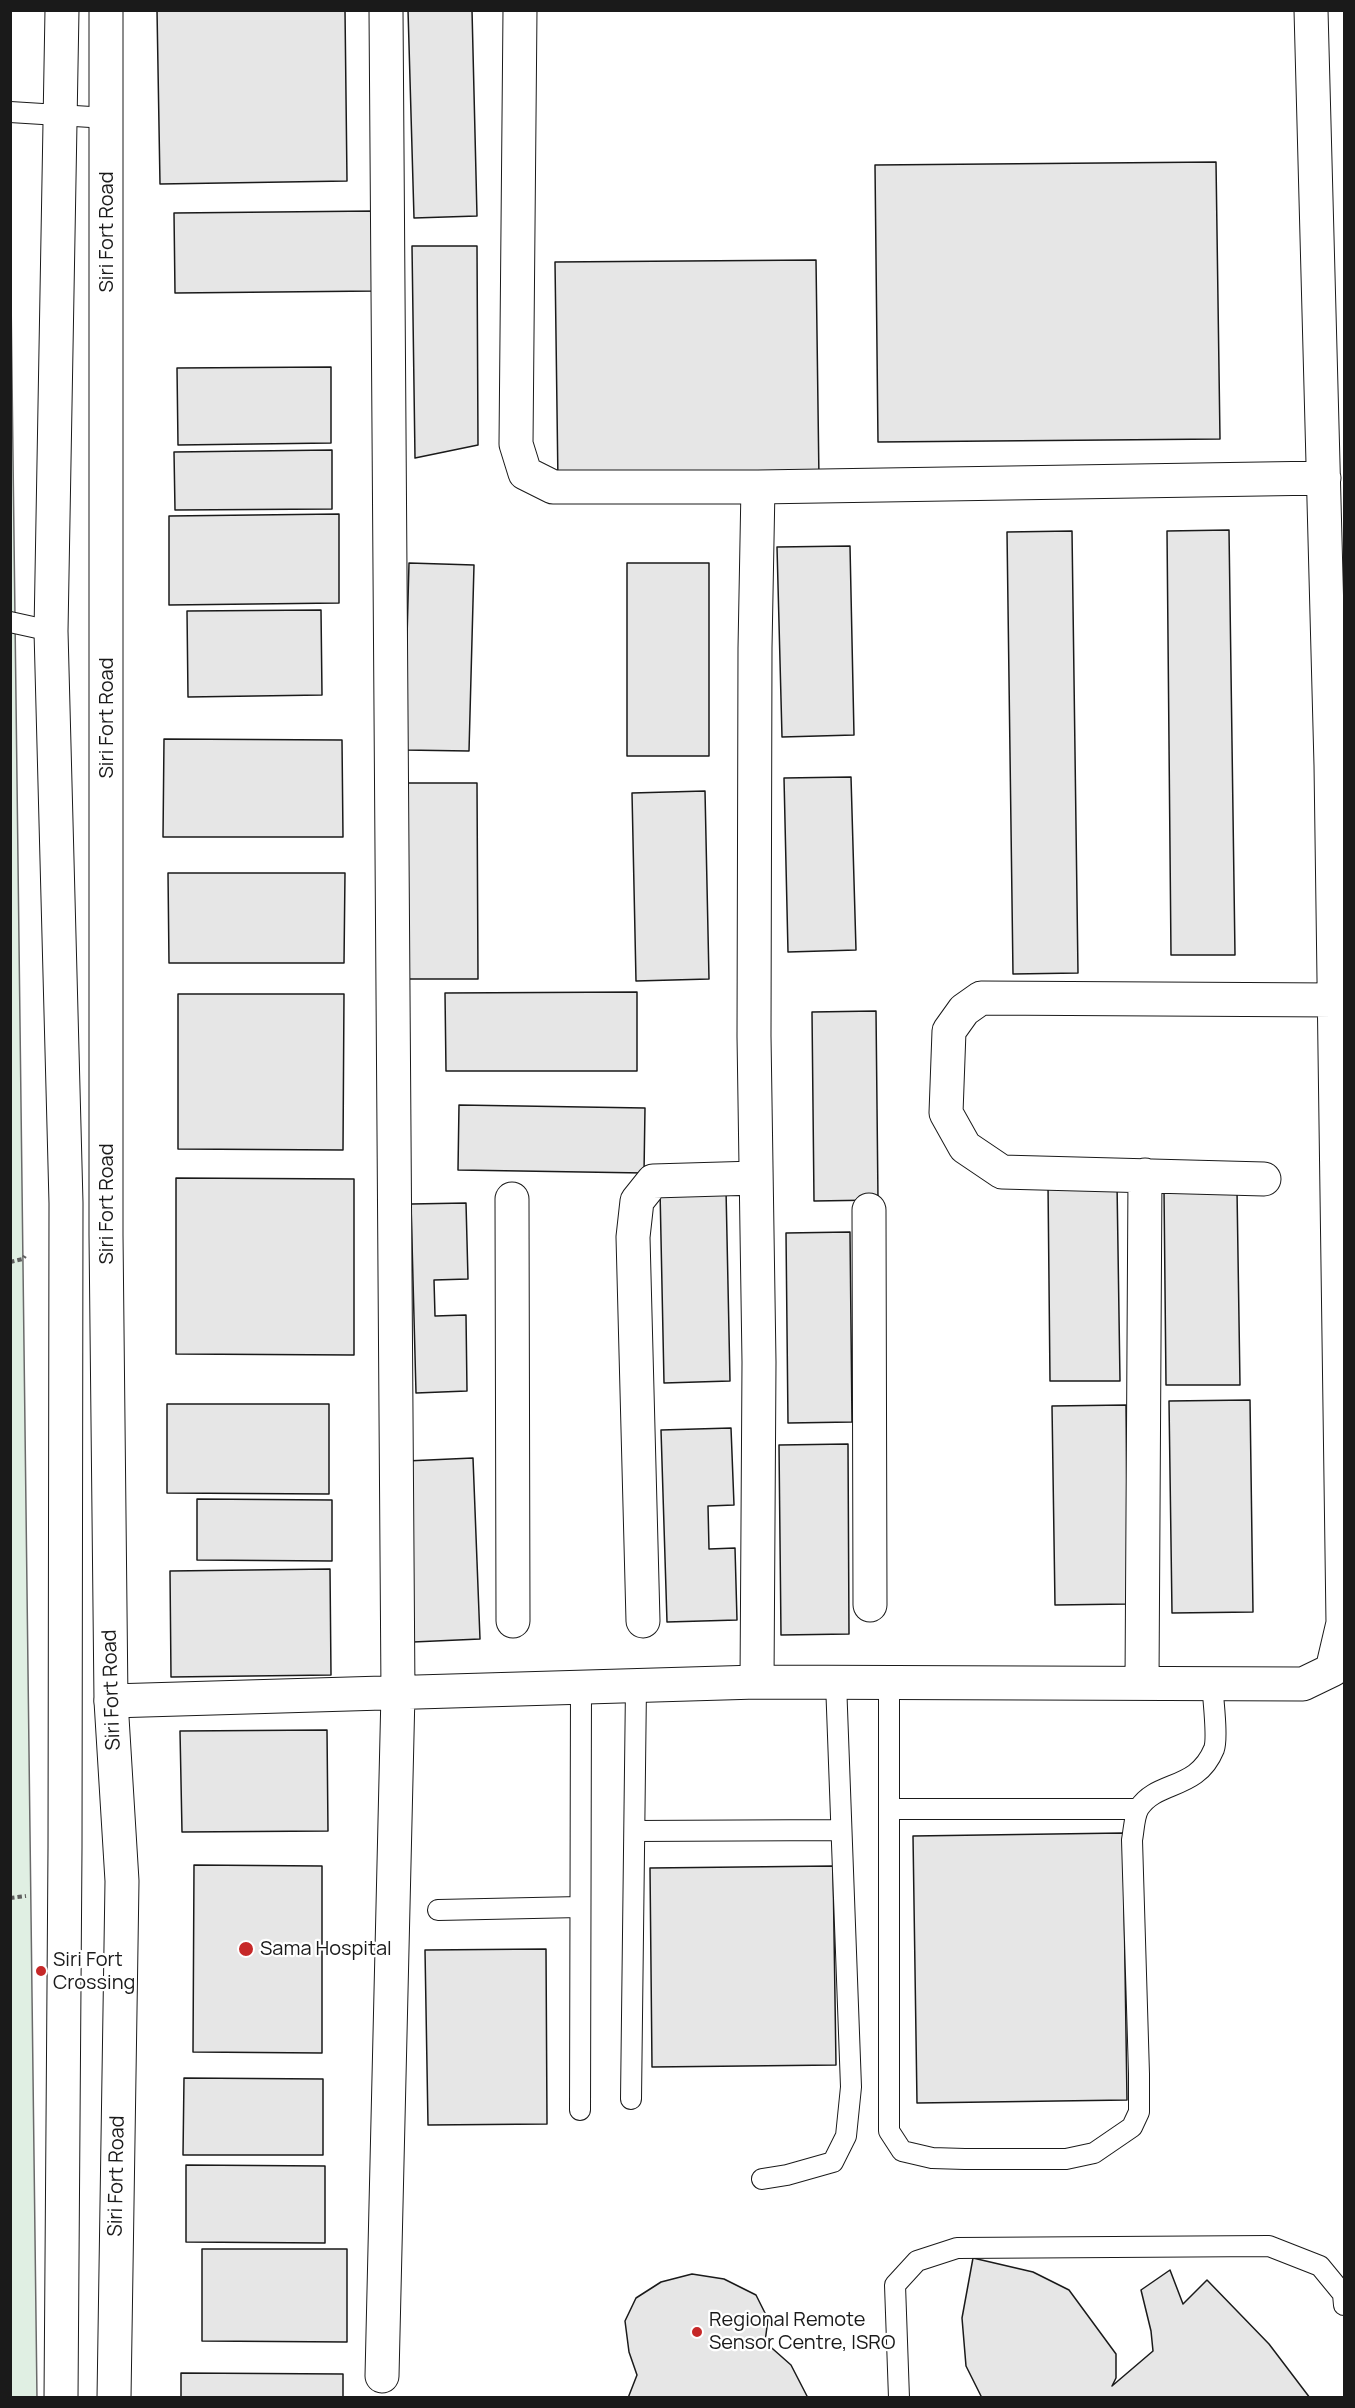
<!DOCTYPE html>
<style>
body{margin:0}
#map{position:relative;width:1355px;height:2408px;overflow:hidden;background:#fff;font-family:Manrope,sans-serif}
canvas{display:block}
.frame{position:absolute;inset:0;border:12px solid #1a1a1a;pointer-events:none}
</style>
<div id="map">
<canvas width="1355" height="2408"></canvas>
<div class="frame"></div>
</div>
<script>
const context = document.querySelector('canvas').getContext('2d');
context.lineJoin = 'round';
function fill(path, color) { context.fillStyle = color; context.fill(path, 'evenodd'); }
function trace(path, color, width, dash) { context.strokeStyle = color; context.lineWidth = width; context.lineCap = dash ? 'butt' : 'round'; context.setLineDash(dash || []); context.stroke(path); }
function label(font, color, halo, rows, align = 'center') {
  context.font = font + ' Manrope,sans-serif'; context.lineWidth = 4.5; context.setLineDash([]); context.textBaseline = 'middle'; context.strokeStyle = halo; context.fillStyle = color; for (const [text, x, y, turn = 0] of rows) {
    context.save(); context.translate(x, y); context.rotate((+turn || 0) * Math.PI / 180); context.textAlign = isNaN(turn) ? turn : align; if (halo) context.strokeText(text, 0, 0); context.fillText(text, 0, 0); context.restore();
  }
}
const green = new Path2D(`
 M10 214 37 2398 10 2397Z`);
const building = new Path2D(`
 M157 10H345L347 181 160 184Z
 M408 10H472L477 216 414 218Z
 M1216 162 1220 439 878 442 875 165Z
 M375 211 376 291 175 293 174 213Z
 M412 246H477L478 445 415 458Z
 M816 260 819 480 558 483 555 262Z
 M331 367V443L178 445 177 368Z
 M332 450V509L175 510 174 452Z
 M339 514V603L169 605V516Z
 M1229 530 1235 955H1171L1167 531Z
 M1072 531 1078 973 1013 974 1007 532Z
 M850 546 854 735 782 737 777 547Z
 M409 563 474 565 469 751 404 750Z
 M627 563H709V756H627Z
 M321 610 322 695 188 697 187 611Z
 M164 739 342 740 343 837H163Z
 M851 777 856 950 788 952 784 778Z
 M404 783H477L478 979H405Z
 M705 791 709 979 636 981 632 793Z
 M168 873H345L344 963H169Z
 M637 992V1071H446L445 993Z
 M178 994H344L343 1150 178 1149Z
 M876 1011 878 1200 814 1201 812 1012Z
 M459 1105 645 1108 644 1173 458 1170Z
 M176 1178 354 1179V1355L176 1354Z
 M1117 1183 1120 1381H1050L1048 1184Z
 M726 1189 730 1381 664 1383 660 1190Z
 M1164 1190H1237L1240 1385H1166Z
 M466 1203 468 1279 434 1280 435 1316 466 1315 467 1391 416 1393 411 1204Z
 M850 1232 852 1422 788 1423 786 1233Z
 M1250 1400 1253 1612 1172 1613 1169 1401Z
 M167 1404H329V1494L167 1493Z
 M1126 1405 1128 1604 1055 1605 1052 1406Z
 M731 1428 734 1505 708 1506 709 1549 735 1548 737 1620 667 1622 661 1430Z
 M848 1444 849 1634 781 1635 779 1445Z
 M473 1458 480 1639 413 1642 406 1461Z
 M197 1499 332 1500V1561L197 1560Z
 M330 1569 331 1675 171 1677 170 1571Z
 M327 1730 328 1831 182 1832 180 1731Z
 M1123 1833 1127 2100 917 2103 913 1836Z
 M194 1865 322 1866V2053L193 2052Z
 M833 1866 836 2065 652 2067 650 1868Z
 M546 1949 547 2124 428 2125 425 1950Z
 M184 2078 323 2079V2155H183Z
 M186 2165 325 2166V2243L186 2242Z
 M202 2249H347V2342L202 2341Z
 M973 2258 1033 2272 1069 2290 1116 2354V2378L1112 2386 1153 2351 1151 2331 1141 2290 1170 2270 1183 2304 1207 2280 1269 2344 1310 2398H982L966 2366 962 2318Z
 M692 2274 724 2279 756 2295 768 2319 765 2342 791 2365 808 2398H628L637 2375 629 2352 625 2321 636 2298 661 2282Z
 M181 2373 343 2374V2398H181Z`);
const path = new Path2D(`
 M10 1262 23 1259 25 1256
 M10 1898 26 1896`);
const service = new Path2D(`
 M10 112 107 118
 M10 622 51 631
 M889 1682V2131L902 2151 932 2158 965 2159H1066L1094 2153 1132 2127 1139 2112V2074L1132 1840C1134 1830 1134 1816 1139 1808 1157 1780 1197 1791 1214 1749 1218 1738 1213 1697 1212 1683
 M889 1809H1138
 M635 1831 841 1830
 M438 1910 580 1907
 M631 2099 636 1686
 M580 2110 581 1688
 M762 2179 787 2175 833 2162 846 2136 851 2087 836 1682
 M899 2398 895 2285 917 2261 957 2248 1269 2246 1320 2266 1343 2294 1344 2305`);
const minor = new Path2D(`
 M520 10 516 444 525 473 553 487H758L1324 478
 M1264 1179 1002 1172 965 1147 946 1113 949 1031 964 1010 981 998 1334 1000
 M512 1199 513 1621
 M869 1210 870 1605
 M643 1621 633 1237 637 1201 653 1181 756 1178
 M757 1682 759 1362 754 1036 755 648 758 487
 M1142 1683 1145 1175
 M111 1701 757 1682 1303 1684 1332 1670 1343 1623 1331 765 1311 10
 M382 2376 398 1693 386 10`);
const tertiary = new Path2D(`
 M106 10V1235L111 1701 122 1881 114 2398
 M61 2398 65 1848 66 1203 51 631 62 10`);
const markers = [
 [246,1949,8,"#c62828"],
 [41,1971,6,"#c62828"],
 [697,2332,6,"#c62828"]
];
const streetNames = [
 ["Siri Fort Road",107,232,-90],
 ["Siri Fort Road",107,718,-90],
 ["Siri Fort Road",107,1204,-90],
 ["Siri Fort Road",112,1690,-92],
 ["Siri Fort Road",117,2176,-89]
];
const poiNames = [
 ["Sama Hospital",260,1949],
 ["Siri Fort",53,1960],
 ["Crossing",53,1983],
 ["Regional Remote",709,2320],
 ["Sensor Centre, ISRO",709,2343]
];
fill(green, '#e0efe3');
trace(green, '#6a6a6a', 1.5);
fill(building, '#e6e6e6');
trace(building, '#1a1a1a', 1.5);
trace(service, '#1a1a1a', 22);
trace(minor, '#1a1a1a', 35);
trace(tertiary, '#1a1a1a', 35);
trace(path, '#5f5f5f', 4, [4.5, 3]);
trace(service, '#fff', 20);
trace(minor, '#fff', 33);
trace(tertiary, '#fff', 33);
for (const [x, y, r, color] of markers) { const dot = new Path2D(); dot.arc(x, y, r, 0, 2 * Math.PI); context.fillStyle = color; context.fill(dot); trace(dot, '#fff', 2); }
label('20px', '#1a1a1a', '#fff', streetNames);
label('20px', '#1a1a1a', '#fff', poiNames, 'left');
</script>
